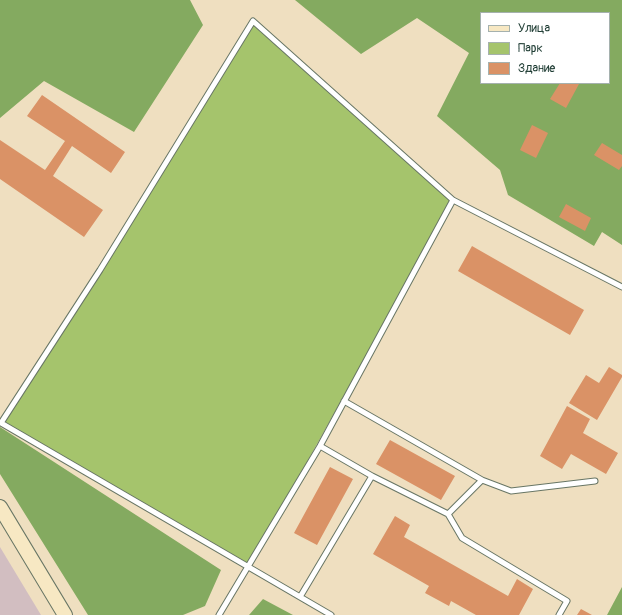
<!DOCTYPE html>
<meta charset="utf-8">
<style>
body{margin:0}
#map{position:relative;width:622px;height:615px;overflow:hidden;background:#efdfc0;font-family:Pangolin,sans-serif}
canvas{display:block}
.legend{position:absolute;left:480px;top:12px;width:130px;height:72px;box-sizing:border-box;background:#fff;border:1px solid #a5b1ae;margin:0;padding:5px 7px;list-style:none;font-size:12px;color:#1f3d34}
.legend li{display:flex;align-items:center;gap:8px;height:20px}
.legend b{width:20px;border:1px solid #a5b1ae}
</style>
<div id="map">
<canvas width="622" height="615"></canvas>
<ul class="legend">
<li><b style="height:5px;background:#f7e8c3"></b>Улица</li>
<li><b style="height:11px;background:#a5c46c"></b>Парк</li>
<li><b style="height:11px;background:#da9266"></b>Здание</li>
</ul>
</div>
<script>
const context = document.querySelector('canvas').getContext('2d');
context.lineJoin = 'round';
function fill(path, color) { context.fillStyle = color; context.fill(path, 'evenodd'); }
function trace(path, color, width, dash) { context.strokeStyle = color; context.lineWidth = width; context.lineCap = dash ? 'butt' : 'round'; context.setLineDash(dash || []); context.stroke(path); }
const industrial = new Path2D(`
 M0 547 41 615H0Z`);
const green = new Path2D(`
 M253 21 453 200 249 566 1 423Z`);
const forest = new Path2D(`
 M0 0H190L203 25 134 132 44 81 0 118Z
 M295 0H622V245L602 232 594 246 508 195 500 170 437 116 469 53 417 18 361 54ZM481 13H609V83H481Z
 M0 427 221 570 205 606 183 615H88L0 474Z
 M622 587V615H607Z
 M263 599 293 615H249Z`);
const building = new Path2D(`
 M560 83 579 84 566 108 550 99Z
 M42 95 125 152 111 173 72 146 53 176 103 210 84 237 0 179V140L45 170 65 141 27 116Z
 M532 125 548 133 536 158 520 150Z
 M602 143 622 155V166L619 170 594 155Z
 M566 204 591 218 585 231 559 217Z
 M472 246 584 310 570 335 458 271Z
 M609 367 622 375V377L597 420 569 403 586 375 599 383Z
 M567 406 590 419 583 433 618 453 606 474 571 454 562 469 540 456Z
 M390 440 455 476 441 500 376 464Z
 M330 467 353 479 317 545 294 533Z
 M395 516 410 525 404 537 508 596 517 579 533 589 519 615H476L451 601 449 606 425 593 429 586 373 554Z
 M581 609 592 615H577Z`);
const service = new Path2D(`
 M453 200 622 287
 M344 401 482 480
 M320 446 372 476 448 514
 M300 597 372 476
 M219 615 320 446 453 200 253 21 100 270 1 423 331 615
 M559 615 567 601 462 538 448 514 482 480 511 491 595 481`);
const secondary = new Path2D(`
 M0 507 65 615`);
fill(industrial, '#d2bec1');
fill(green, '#a5c46c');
fill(forest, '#84aa60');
fill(building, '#da9266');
trace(service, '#687665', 7);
trace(secondary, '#687665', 16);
trace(service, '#fff', 5);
trace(secondary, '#f7e8c3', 14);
</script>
